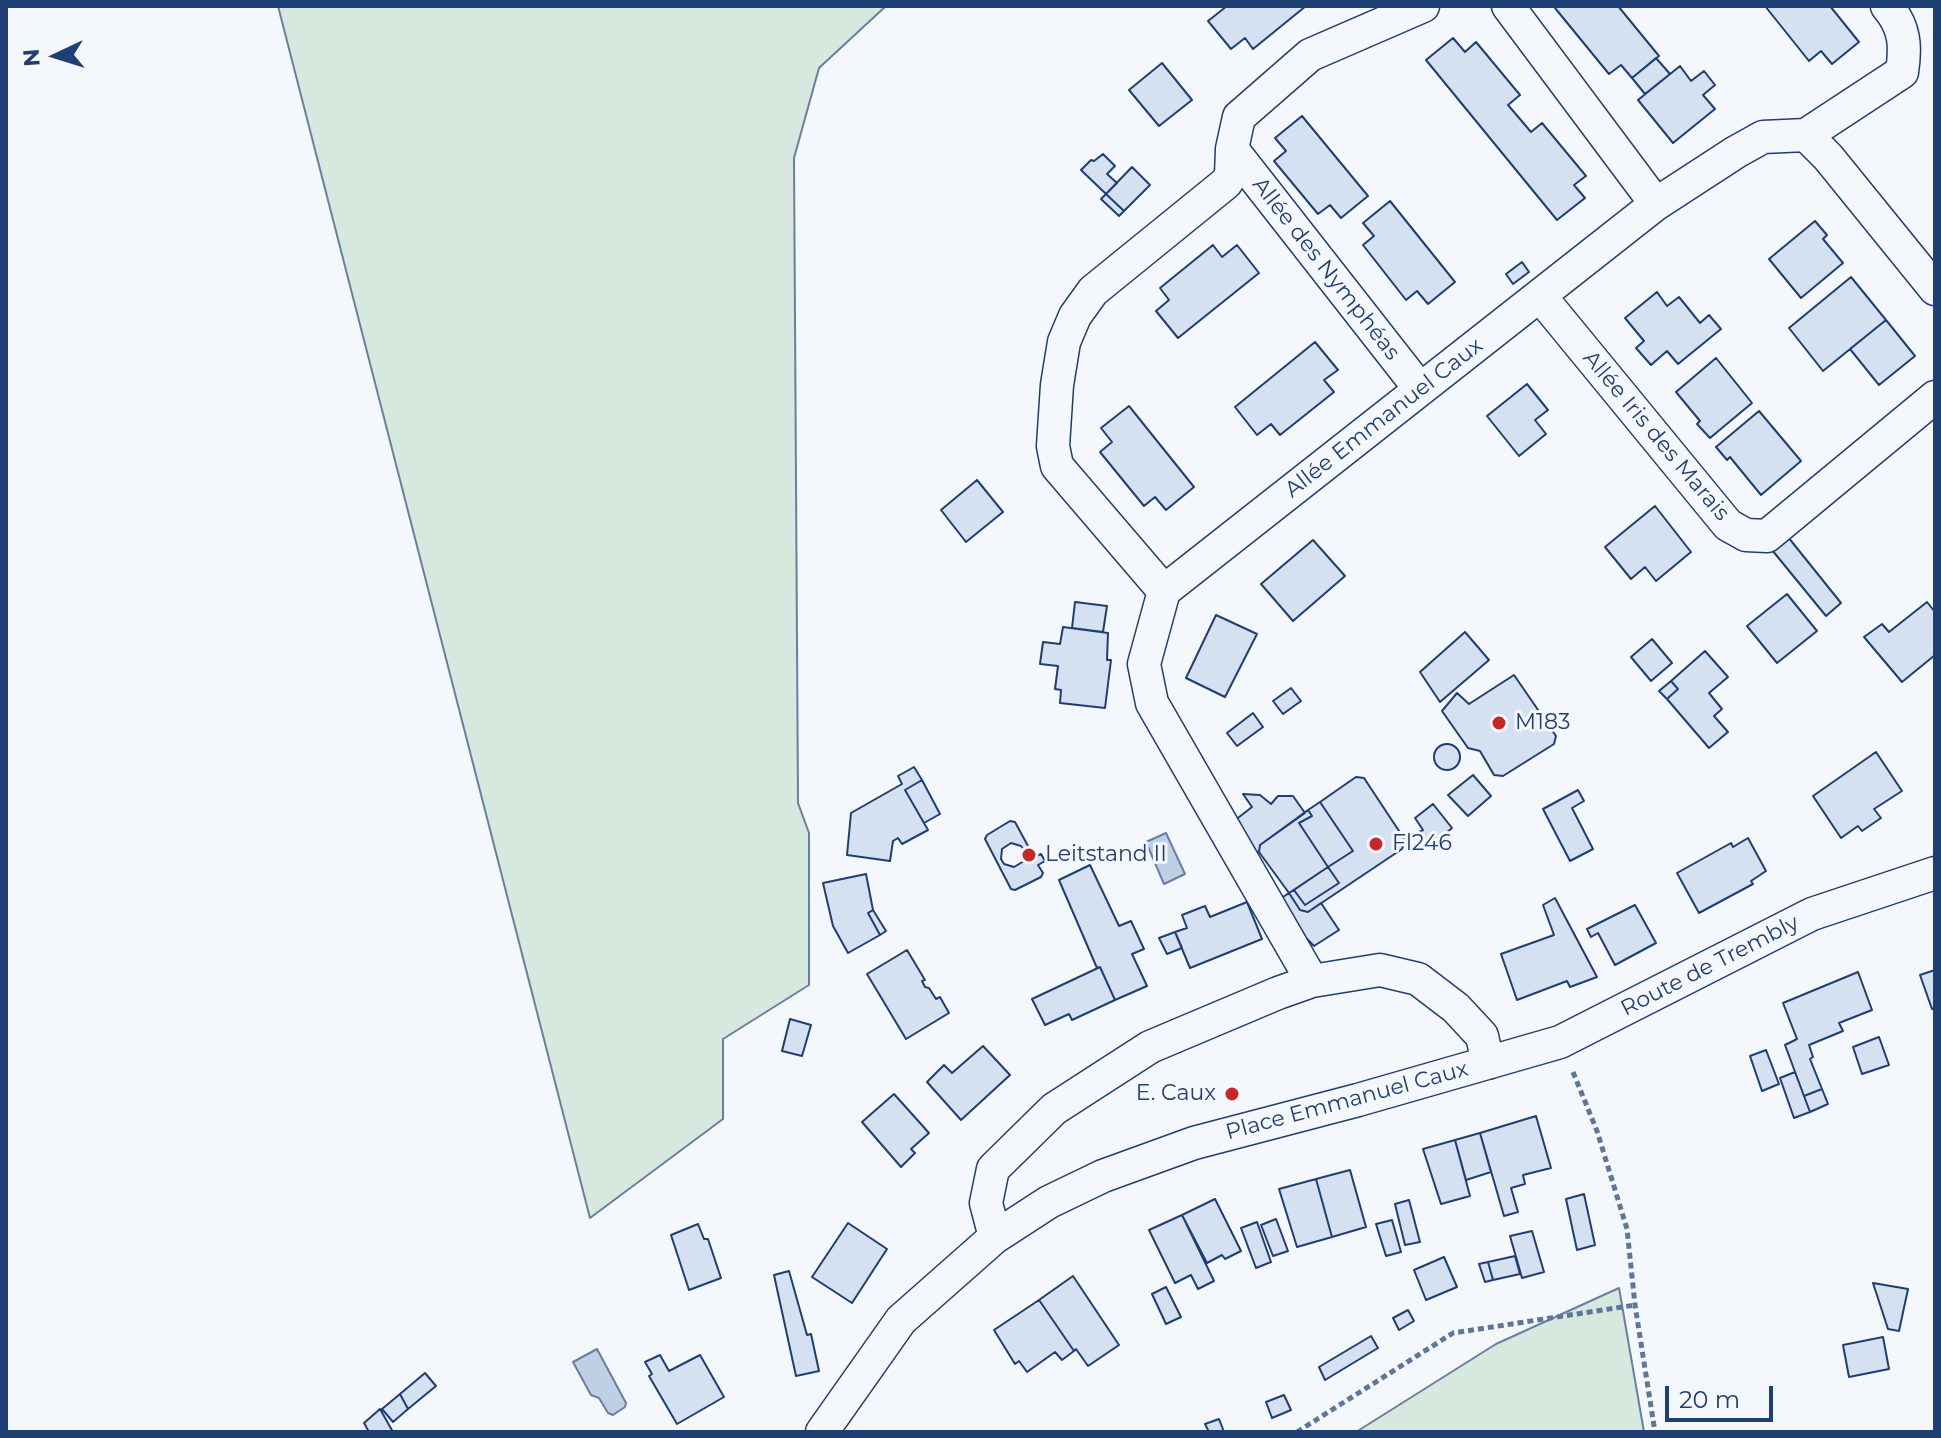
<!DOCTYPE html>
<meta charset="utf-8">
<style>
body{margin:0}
#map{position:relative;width:1941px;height:1438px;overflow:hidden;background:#f4f7fb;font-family:Montserrat,sans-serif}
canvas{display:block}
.frame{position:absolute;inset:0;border:8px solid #1d3f73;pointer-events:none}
.north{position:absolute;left:16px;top:16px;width:80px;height:80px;-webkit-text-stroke:6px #f4f7fb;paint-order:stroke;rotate:266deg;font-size:22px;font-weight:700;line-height:32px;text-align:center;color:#1d3f73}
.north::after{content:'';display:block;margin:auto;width:28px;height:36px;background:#1d3f73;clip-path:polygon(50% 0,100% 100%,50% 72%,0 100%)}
.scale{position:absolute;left:1665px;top:1386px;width:108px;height:36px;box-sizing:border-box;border:4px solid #1d3f73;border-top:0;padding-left:10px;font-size:24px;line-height:28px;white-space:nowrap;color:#1d3f73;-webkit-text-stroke:6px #f4f7fb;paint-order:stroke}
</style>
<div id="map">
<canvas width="1941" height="1438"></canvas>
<div class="frame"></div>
<div class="north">N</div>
<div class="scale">20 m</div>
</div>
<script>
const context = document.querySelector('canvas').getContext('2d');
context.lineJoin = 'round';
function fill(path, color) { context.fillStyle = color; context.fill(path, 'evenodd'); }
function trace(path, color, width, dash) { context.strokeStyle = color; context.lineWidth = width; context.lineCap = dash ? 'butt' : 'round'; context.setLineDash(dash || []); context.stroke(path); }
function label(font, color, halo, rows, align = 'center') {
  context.font = font + ' Montserrat,sans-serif'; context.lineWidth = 6; context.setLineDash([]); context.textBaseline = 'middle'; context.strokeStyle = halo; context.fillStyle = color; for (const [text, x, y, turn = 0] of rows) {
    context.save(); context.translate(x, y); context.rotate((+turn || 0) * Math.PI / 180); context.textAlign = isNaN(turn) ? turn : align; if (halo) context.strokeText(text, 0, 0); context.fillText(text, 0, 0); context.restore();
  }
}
const green = new Path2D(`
 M278 6H886L819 68 794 158 798 803 809 833V985L723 1039V1119L590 1218Z
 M1619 1288 1644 1432H1356L1496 1344Z`);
const water = new Path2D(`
 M1166 833 1185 874 1164 884 1146 842Z
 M597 1349 626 1403 625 1407 613 1415 608 1413 599 1398 591 1395 573 1362Z`);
const building = new Path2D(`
 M1227 6H1306L1253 49 1245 38 1231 49 1208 21Z
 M1557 6H1618L1659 56 1632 78 1621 65 1609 74 1555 8Z
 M1765 6H1830L1859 42 1832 64 1821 51 1809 61Z
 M1453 38 1465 52 1476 42 1520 95 1508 105 1531 132 1542 123 1586 176 1574 185 1585 198 1557 220 1426 60Z
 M1656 58 1670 74 1645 94 1632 78Z
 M1162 63 1192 100 1159 126 1129 90Z
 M1680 66 1691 81 1704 71 1715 85 1703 95 1715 109 1673 143 1638 100Z
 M1302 116 1368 196 1341 218 1330 205 1318 214 1274 161 1286 151 1275 138Z
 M1103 154 1115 166 1107 174 1117 183 1106 194 1081 170 1091 160 1094 161Z
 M1132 167 1150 185 1124 211 1106 194Z
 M1106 194 1124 211 1119 216 1101 199Z
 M1390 201 1455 282 1428 304 1417 291 1406 300 1363 245 1374 236 1363 223Z
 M1815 221 1827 235 1823 239 1843 263 1801 298 1769 259Z
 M1213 245 1222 257 1237 245 1259 273 1178 338 1156 311 1169 300 1160 288Z
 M1522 262 1529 272 1513 284 1506 274Z
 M1851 277 1886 320 1823 371 1789 328Z
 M1657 292 1667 306 1679 297 1700 323 1709 315 1721 329 1678 364 1667 351 1651 365 1636 348 1644 341 1625 318Z
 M1886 320 1915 356 1879 385 1850 349Z
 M1315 342 1338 370 1324 380 1334 392 1280 435 1271 424 1257 435 1235 407Z
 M1716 358 1752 403 1710 438 1697 424 1700 421 1676 392Z
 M1527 384 1548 410 1535 420 1546 434 1519 456 1487 416Z
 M1129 406 1194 487 1166 510 1155 497 1144 506 1100 452 1112 442 1101 428Z
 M1759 411 1801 461 1761 495 1730 457 1727 460 1716 447Z
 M977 480 1003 512 966 542 941 510Z
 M1655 506 1691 552 1656 581 1645 567 1631 579 1605 547Z
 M1788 537 1841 603 1826 616 1772 550Z
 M1313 540 1345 576 1293 621 1261 584Z
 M1787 594 1817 631 1777 663 1747 626Z
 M1075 602 1107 606 1103 632 1072 628Z
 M1927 602 1935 612V655L1902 682 1864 637 1882 624 1889 632Z
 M1216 615 1257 634 1225 697 1186 678Z
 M1063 627 1108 633 1107 660H1111L1105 708 1060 703 1061 690 1055 689 1058 666 1040 664 1043 642 1060 644Z
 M1465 632 1489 660 1440 702 1420 672Z
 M1652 639 1672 663 1651 681 1631 657Z
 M1705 651 1728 677 1709 693 1722 709 1714 716 1728 732 1709 748 1667 699 1678 689 1671 681Z
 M1514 675 1556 736 1554 744 1503 776 1494 775 1480 751 1468 748 1442 711 1457 693 1469 704Z
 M1671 681 1678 689 1667 699 1659 691Z
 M1291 688 1301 701 1283 714 1273 701Z
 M1253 713 1263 727 1237 746 1227 733Z
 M1434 757a13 13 0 1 1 26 0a13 13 0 1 1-26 0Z
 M1876 752 1902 791 1874 809 1881 818 1862 831 1858 826 1841 838 1813 796Z
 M914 767 922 780 905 790 928 830 902 844 898 838 893 841 890 861 847 855 851 813 902 784 898 776Z
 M1473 775 1491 796 1468 816 1448 795Z
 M1356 777 1364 778 1405 840 1402 849 1308 912 1300 910 1289 893 1294 890 1305 905 1339 883 1328 867 1353 851 1320 802Z
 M922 780 940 814 924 823 905 790Z
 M1578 790 1584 801 1572 808 1593 849 1570 861 1543 809Z
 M1243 794 1260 795 1271 804 1278 796H1293L1305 813 1260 845 1259 852H1257L1234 821 1252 807Z
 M1320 802 1353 851 1328 867 1299 823 1312 816 1308 810Z
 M1433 804 1452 828 1431 846 1419 832 1423 830 1415 818Z
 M1308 810 1312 816 1299 823 1328 867 1289 893 1259 852 1260 845Z
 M1010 821 1015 822 1034 857 1041 854 1045 861 1038 865 1043 873 1041 877 1015 890 1011 889 985 839 987 835ZM1011 843 1021 846 1025 851 1024 861 1014 867 1004 864 1001 859 1002 849Z
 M1748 838 1766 871 1751 881 1753 884 1699 913 1677 873 1731 843 1733 847Z
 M1090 865 1119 926 1131 921 1144 949 1132 954 1147 986 1115 1000 1100 967 1097 968 1059 880Z
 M1328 867 1339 883 1305 905 1294 890Z
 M866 874 873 910 868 913 880 935 848 953 833 926 823 883Z
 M1289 893 1300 910 1308 912 1321 903 1339 930 1314 946 1299 931 1280 899Z
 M1555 898 1597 977 1570 987 1567 981 1517 1000 1501 954 1554 935 1543 905Z
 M1247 902 1262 939 1190 968 1175 932 1187 928 1182 915 1205 906 1210 917Z
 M1635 905 1656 943 1615 965 1598 933 1591 937 1587 929Z
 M873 910 886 931 880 935 868 913Z
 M1175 932 1182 948 1167 954 1159 938Z
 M907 950 925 980 922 981 925 987 929 988 936 999 940 997 949 1013 906 1039 867 974Z
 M1100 967 1115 1000 1072 1020 1069 1014 1045 1025 1032 999Z
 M1935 970V1008L1932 1009 1920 975Z
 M1858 972 1872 1010 1839 1023 1843 1031 1809 1045 1813 1057 1810 1059 1822 1089 1804 1096 1785 1045 1797 1039 1783 1003Z
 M790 1019 811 1025 802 1056 782 1051Z
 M1879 1037 1889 1065 1862 1074 1853 1047Z
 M983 1046 1010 1075 961 1120 927 1082 944 1065 952 1073Z
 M1766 1050 1779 1084 1762 1091 1750 1056Z
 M1795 1072 1810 1112 1794 1118 1780 1078Z
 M1822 1089 1828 1104 1810 1112 1804 1096Z
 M894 1094 929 1133 911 1149 915 1153 901 1167 862 1122Z
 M1536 1116 1551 1168 1523 1175 1525 1184 1511 1188 1518 1212 1504 1216 1480 1133Z
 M1480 1133 1491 1172 1466 1180 1455 1140Z
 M1455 1140 1470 1196 1441 1204 1423 1149Z
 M1350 1170 1366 1227 1332 1237 1316 1179Z
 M1316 1179 1332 1237 1297 1247 1279 1189Z
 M1584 1194 1595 1245 1577 1250 1566 1199Z
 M1215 1199 1241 1251 1225 1259 1222 1255 1207 1263 1182 1215Z
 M1409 1200 1420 1242 1405 1245 1395 1204Z
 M1182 1215 1214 1281 1198 1289 1191 1275 1175 1283 1149 1230Z
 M1276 1219 1288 1251 1273 1256 1261 1225Z
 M1392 1220 1401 1252 1386 1256 1376 1224Z
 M1257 1222 1271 1262 1256 1268 1241 1228Z
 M848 1223 887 1249 852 1303 812 1277Z
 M698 1224 704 1239H708L721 1278 689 1290 671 1235Z
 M1532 1231 1544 1272 1522 1278 1510 1236Z
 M1515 1256 1520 1274 1493 1280 1488 1262Z
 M1444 1257 1457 1287 1426 1300 1414 1270Z
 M1488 1262 1493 1280 1485 1282 1479 1264Z
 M789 1271 807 1335 811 1334 819 1371 796 1376 774 1275Z
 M1073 1276 1119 1345 1088 1366 1076 1349 1074 1351 1039 1300Z
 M1873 1283 1908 1289 1899 1331 1888 1329Z
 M1166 1287 1181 1317 1166 1324 1152 1294Z
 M1039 1300 1074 1351 1062 1360 1055 1352 1027 1372 1019 1361 1015 1364 994 1330Z
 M1408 1310 1414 1321 1399 1330 1393 1318Z
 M1371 1336 1378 1348 1325 1380 1319 1367Z
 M1883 1337 1889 1369 1849 1377 1843 1345Z
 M660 1355 669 1371 700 1355 724 1397 677 1424 649 1376 652 1374 645 1362Z
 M425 1373 436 1386 408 1409 400 1394Z
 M400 1394 408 1409 393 1422 382 1409Z
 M1284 1395 1291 1410 1272 1418 1266 1402Z
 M380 1409 393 1432H369L364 1423Z
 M1219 1419 1224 1432H1209L1205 1424Z`);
const path = new Path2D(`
 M1573 1072 1597 1131 1627 1229 1635 1305 1655 1432
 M1297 1432 1453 1333 1635 1305`);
const minor = new Path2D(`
 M1508 6 1656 204
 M1806 135 1902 72C1906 46 1905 27 1887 6
 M1232 149 1420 389
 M1540 296 1728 525 1746 535 1767 536 1935 397
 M1164 591 1057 466 1053 446 1057 385 1064 342 1075 316 1093 291 1226 183 1231 175 1232 149 1239 117 1310 55 1423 6
 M1312 981 1152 703 1144 664 1164 591 1656 204 1736 152 1763 137 1806 135 1828 157 1935 289
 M995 1237 986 1203 993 1169 1054 1109 1150 1047 1278 993 1312 981 1380 970 1418 979 1456 1008 1482 1036 1488 1063
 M822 1432 901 1320 995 1237 1049 1202 1103 1176 1194 1143 1358 1100 1560 1042 1812 914 1935 873`);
const markers = [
 [1499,723,8,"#c62828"],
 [1376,844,8,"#c62828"],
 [1029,855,8,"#c62828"],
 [1232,1094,8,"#c62828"]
];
const streetNames = [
 ["Allée des Nymphéas",1326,269,52],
 ["Allée Emmanuel Caux",1384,418,-38],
 ["Allée Iris des Marais",1656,436,50],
 ["Route de Trembly",1710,966,-27],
 ["Place Emmanuel Caux",1347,1101,-15]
];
const poiNames = [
 ["M183",1515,723],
 ["Fl246",1392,844],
 ["Leitstand II",1045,855],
 ["E. Caux",1216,1094,"right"]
];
fill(green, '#d7e8df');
trace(green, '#687fa3', 2);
fill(water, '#bed0e5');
trace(water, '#687fa3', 2);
fill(building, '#d5e0f0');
trace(building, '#1d3f73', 2);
trace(minor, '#1d3f73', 35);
trace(path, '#5e769c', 5, [6, 4]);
trace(minor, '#f4f7fb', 32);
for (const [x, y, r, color] of markers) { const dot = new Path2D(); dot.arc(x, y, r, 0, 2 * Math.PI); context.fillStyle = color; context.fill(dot); trace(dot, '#f4f7fb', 3); }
label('22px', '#1d3f73', '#f4f7fb', streetNames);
label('22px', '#1d3f73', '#f4f7fb', poiNames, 'left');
</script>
